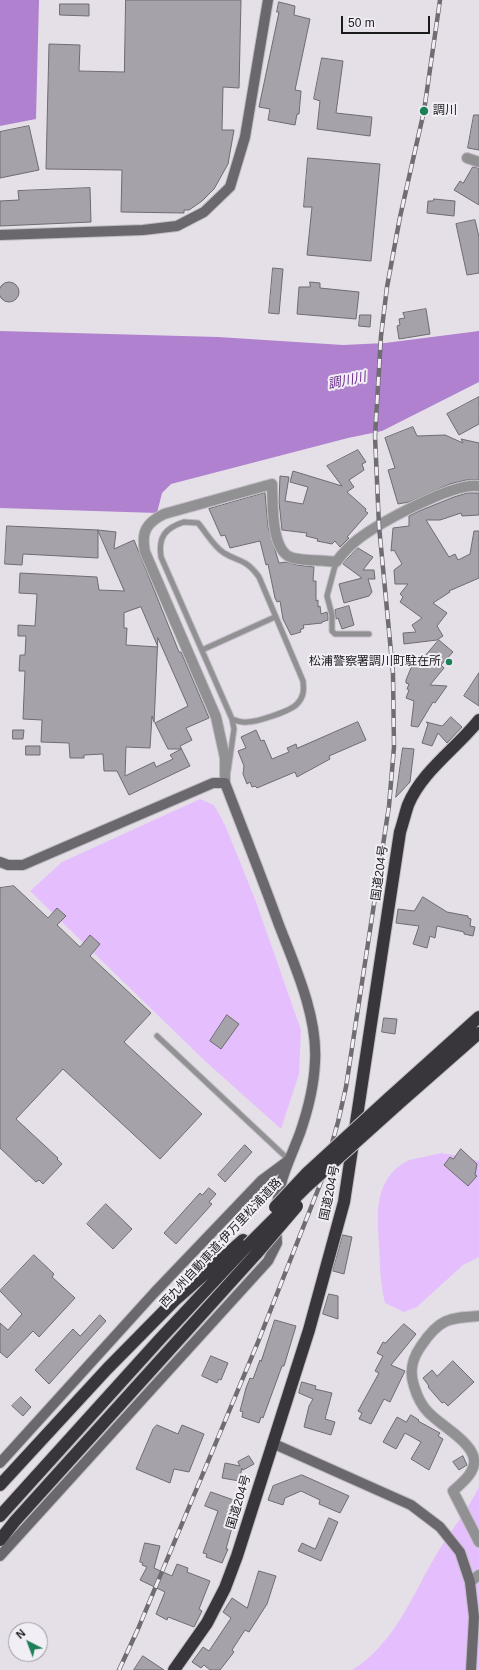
<!DOCTYPE html>
<meta charset="utf-8">
<style>
body{margin:0}
#map{position:relative;width:479px;height:1670px;overflow:hidden;background:#e5e0e8;font-family:Arial,sans-serif}
canvas{display:block}
.north{position:absolute;left:8px;top:1622px;width:40px;height:40px;box-sizing:border-box;background:#f2eef5;border:1px solid #9c999e;border-radius:50%;rotate:318deg;font-size:11px;font-weight:700;line-height:16px;text-align:center;color:#1a191b}
.north::after{content:'';display:block;margin:auto;width:14px;height:18px;background:#1b7f58;clip-path:polygon(50% 0,100% 100%,50% 72%,0 100%)}
.scale{position:absolute;left:341px;top:16px;width:89px;height:18px;box-sizing:border-box;border:2px solid #1a191b;border-top:0;padding-left:5px;font-size:12px;line-height:14px;white-space:nowrap;color:#1a191b;-webkit-text-stroke:3px #f2eef5;paint-order:stroke}
</style>
<div id="map">
<canvas width="479" height="1670"></canvas>
<div class="north">N</div>
<div class="scale">50 m</div>
</div>
<script>
const context = document.querySelector('canvas').getContext('2d');
context.lineJoin = 'round';
function fill(path, color) { context.fillStyle = color; context.fill(path, 'evenodd'); }
function trace(path, color, width, dash) { context.strokeStyle = color; context.lineWidth = width; context.lineCap = dash ? 'butt' : 'round'; context.setLineDash(dash || []); context.stroke(path); }
function label(font, color, halo, rows, align = 'center') {
  context.font = font + ' Arial,"Noto Sans JP",sans-serif'; context.lineWidth = 4; context.setLineDash([]); context.textBaseline = 'middle'; context.strokeStyle = halo; context.fillStyle = color; for (const [text, x, y, turn = 0] of rows) {
    context.save(); context.translate(x, y); context.rotate((+turn || 0) * Math.PI / 180); context.textAlign = isNaN(turn) ? turn : align; if (halo) context.strokeText(text, 0, 0); context.fillText(text, 0, 0); context.restore();
  }
}
const green = new Path2D(`
 M200 799 214 805 225 825 255 899 301 1030 299 1074 281 1129 205 1061 30 891 62 862Z
 M441 1153 465 1157 479 1161V1257L463 1265 417 1307 404 1312 385 1303C380 1283 380 1264 379 1245 377 1213 374 1181 405 1162 412 1158 432 1156 441 1153Z
 M479 1487V1670H352C396 1644 415 1588 441 1547 454 1527 468 1509 479 1487Z`);
const water = new Path2D(`
 M0 0H39L36 119 0 126Z
 M0 331 218 337 343 345 385 343 479 331V382L382 431 348 438 171 484 162 493 157 513 0 508Z`);
const building = new Path2D(`
 M126 0H241L239 88 223 87 222 130H234L228 164 214 189 202 201 189 210H184V213L121 212 122 170 46 169 49 44 80 45 79 71 124 72Z
 M279 2 295 6 294 15 310 19 295 90 301 91 299 114H297L295 125 268 120 270 109 259 107 279 12H277Z
 M60 4H89V16L60 15Z
 M322 58 343 61 336 113 372 117 370 136 317 129 320 101 314 99Z
 M474 115H479V150L468 148Z
 M29 126 39 170 0 178V132Z
 M308 158 380 164 371 261 307 255 312 207H304Z
 M473 167 479 168V205L454 190 460 181 463 183Z
 M90 188 91 222 0 226V201L19 200 18 191Z
 M434 199 455 201 454 216 427 213 428 201H433Z
 M475 220 479 237V273L467 275 456 224Z
 M273 268 283 269 279 314 269 313Z
 M310 282 320 283V288L359 292 356 319 297 314 299 287H310Z
 M-1 292a10 10 0 1 1 20 0a10 10 0 1 1-20 0Z
 M426 309 430 334 399 339 397 326 400 325 399 319 405 318 403 313Z
 M360 315H371L370 327 359 326Z
 M479 397V424L459 435 447 414Z
 M413 427 417 436 445 435 463 443 461 439 479 443V480H466L450 484 409 502 398 504 388 470 395 468 385 438Z
 M358 450 366 462 362 464 364 470 349 480 354 487 347 492 366 509 365 511 368 513 347 537 349 538 340 547 335 541 332 544 317 541 318 539 306 536 307 533 282 530 279 502 280 476 289 477 285 501 303 504 308 487 290 482 293 471 342 486 327 466Z
 M265 493 268 527 279 563 286 562 297 565 314 567 313 581H316V601L318 600V607L320 606 321 614 327 612 328 616V620L322 622V623L303 625 304 628 300 630 301 632 291 635 283 619 280 601 277 602 275 598 268 564 266 565 260 541 230 548 225 535 221 536 209 509Z
 M468 493H479V515L462 516 461 513 440 520H426L449 557 455 554 458 560 470 554 474 531H479V578L449 591 450 592 433 603 447 613 437 626 443 636 437 640 404 644 403 633 416 632 412 625 422 618 400 602 403 597 400 594 408 584H395L394 570 402 564 394 550 391 551 393 528 409 526V516L419 511 454 497Z
 M7 526 98 530V558L23 554 22 565 5 564Z
 M98 530 116 532 114 549 134 540 179 652H181L209 718 186 728 192 740 180 746 190 766 129 795 117 771H104L103 754 84 755V758H70L69 743 41 742 42 720 23 719 25 671H19L20 655H25L26 636H18V625L35 626 37 594 19 593 20 573 97 577 99 590 124 591ZM141 607 158 647 126 645 127 628H124V613ZM158 638 188 706 155 723 168 749H181L170 755 173 759 156 767 154 762 125 776 126 747 150 748 152 716 154 722Z
 M358 548 373 557 363 570H374L375 579H368L372 592 369 596 344 603 339 584 362 578 343 564Z
 M349 606 354 625 342 629 338 618 336 619 335 610Z
 M439 640 453 652 441 665 444 668 430 685 447 686 435 703 433 702 418 727 411 726 414 701 406 698 409 690 407 689 409 684 406 683V680L411 668 414 664 416 666Z
 M479 673V706L464 696Z
 M451 717 462 727 447 743 438 733 432 746 422 743 428 724 426 722 442 726Z
 M358 722 366 740 329 756 330 759 297 777 295 772 257 788 255 786 252 787 250 782 247 784 243 774 244 766 238 751 246 748 241 737 256 730 261 741 264 740 272 759 289 752 287 748 296 744 297 748Z
 M13 730H24L23 739H13Z
 M26 746H40V755H26Z
 M403 748 414 749 410 782 396 797Z
 M14 886 48 918 57 908 66 916 57 925 80 947 90 935 100 944 90 956 151 1013 124 1042 202 1114 160 1159 63 1069 16 1119 58 1158 57 1159 62 1164 43 1184 39 1180 36 1182 0 1148V888Z
 M423 897 447 912 468 916V918L471 919 470 926 475 927 473 936 464 934V932L437 926 435 938 430 936 427 948 413 944 419 926 396 923 398 909 414 911Z
 M227 1015 239 1024 221 1049 210 1041Z
 M384 1018 397 1019 395 1034 382 1032Z
 M245 1145 252 1152 225 1182 218 1175Z
 M461 1149 477 1164 475 1175 477 1176 468 1186 444 1165 450 1157 453 1159Z
 M209 1188 216 1194 209 1202 212 1204 176 1244 164 1233 200 1193 202 1195Z
 M106 1204 132 1229 113 1249 87 1224Z
 M343 1235 352 1237 344 1274 333 1271Z
 M34 1255 54 1274 52 1277 75 1298 39 1337 33 1331 7 1358 0 1352V1323L8 1330 22 1314 0 1291Z
 M329 1294 338 1296V1319L323 1314Z
 M100 1315 106 1321 49 1384 35 1370 73 1329 80 1336Z
 M275 1320 296 1326 284 1366H282L263 1418 261 1417 259 1423 242 1417 243 1412 240 1411 246 1388 250 1378 253 1379 260 1360 261 1361Z
 M404 1324 416 1334 391 1365 405 1371 390 1402 384 1399 371 1424 359 1419 362 1413 358 1411 379 1373 375 1371 383 1356 377 1353 383 1342 385 1343Z
 M211 1356 228 1363 221 1380 219 1379 217 1383 202 1376Z
 M453 1361 474 1382 448 1406 444 1402 442 1403 428 1387 429 1386 423 1378 432 1370 437 1376Z
 M302 1382 316 1386 315 1389 332 1393 325 1419 335 1422 331 1435 304 1427 309 1406 313 1399 299 1393Z
 M21 1397 31 1407 23 1416 12 1406Z
 M411 1415 419 1420 418 1421 440 1433 438 1436 443 1439 429 1470 411 1459 421 1442 405 1433 396 1449 383 1442 397 1417 406 1422Z
 M157 1425 178 1434 182 1425 204 1434 189 1472 174 1469 170 1483 136 1469 153 1429Z
 M249 1456 254 1464 243 1470 242 1468 239 1481 222 1478 225 1463 240 1466 238 1462Z
 M463 1456 467 1465 459 1470 453 1462Z
 M302 1475 349 1496 340 1513 319 1504 320 1500 301 1491 285 1498 283 1505 268 1500 273 1486Z
 M211 1492 242 1503 231 1531 226 1549H228L222 1563 206 1557 207 1554 203 1553 218 1511 205 1506Z
 M329 1518 338 1522 321 1561 298 1551 302 1543 315 1549Z
 M145 1543 160 1546 154 1568 172 1576 177 1564 188 1568 187 1572 210 1581 199 1609 202 1611 194 1627 168 1617 167 1620 156 1614 165 1592 140 1580 147 1567 142 1565 143 1563 140 1562Z
 M259 1571 276 1576 267 1604 249 1632 245 1630 232 1650 234 1652 220 1670H210L204 1665 201 1668 192 1662 203 1647 209 1651 231 1618 223 1612 232 1598 247 1608Z
 M143 1656 164 1670H134Z`);
const lane = new Path2D(`
 M184 522 198 523C206 532 213 546 224 553 241 563 246 559 259 577L303 681C304 690 304 697 297 704 291 711 257 722 247 722 241 723 237 721 232 719L161 557C158 537 165 528 184 522Z
 M336 562 327 596 332 615V631L335 634H369
 M202 650 275 617
 M228 771 234 729 232 719
 M157 1036 289 1160`);
const street = new Path2D(`
 M467 158 479 162
 M225 783V758L216 717 145 552C141 532 146 523 164 514L272 484C273 501 270 553 293 558 306 561 322 560 336 562 343 553 349 546 357 540 379 523 453 482 479 486
 M479 1316C448 1318 439 1319 421 1346 412 1359 409 1371 414 1386 417 1396 421 1405 428 1412 441 1426 471 1441 474 1459 476 1472 462 1483 453 1491L479 1542
 M470 1582 479 1575`);
const secondary = new Path2D(`
 M0 235 143 230 177 226 204 212 230 187 245 137 268 0
 M0 862 8 865H23L213 783H225C243 830 262 878 279 925 295 966 318 1017 315 1062 314 1086 308 1110 300 1133 291 1157 278 1182 277 1208
 M272 1443 411 1505 440 1527 460 1552 470 1582 474 1617 471 1670
 M0 1463 154 1293 262 1180 289 1160
 M0 1556 268 1261 277 1243 276 1226`);
const highway = new Path2D(`
 M389 1098 479 1017
 M396 1106 479 1033
 M0 1485 107 1369 174 1301 243 1240
 M0 1516 160 1339 248 1245
 M0 1540 15 1521 257 1253
 M174 1670 207 1623 225 1588 237 1556 309 1330 344 1202 400 832C403 823 405 814 408 805 422 771 457 748 479 720`);
const rail = new Path2D(`
 M119 1670 138 1629 258 1342 321 1182 338 1122 346 1087 389 806 394 747 393 673 379 526 375 436 381 336 387 287 400 217 424 111 440 0`);
const highwayBridge = new Path2D(`
 M275 1207 306 1174 389 1098
 M248 1245 306 1187 396 1106
 M257 1253 297 1206`);
const markers = [
 [424,111,5,"#1b7f58"],
 [449,662,4,"#1b7f58"]
];
const poiNames = [
 ["調川",433,111],
 ["松浦警察署調川町駐在所",441,662,"right"]
];
const streetNames = [
 ["国道204号",380,873,-82],
 ["国道204号",330,1193,-78],
 ["西九州自動車道;伊万里松浦道路",221,1243,-47],
 ["国道204号",239,1502,-73]
];
const waterNames = [
 ["調川川",347,381,-12]
];
fill(green, '#e5bffd');
fill(water, '#b081ce');
fill(building, '#a6a2a9');
trace(building, '#6e6b71', 1);
trace(lane, '#c0bcc3', 7);
trace(street, '#c0bcc3', 12);
trace(secondary, '#c0bcc3', 12);
trace(highway, '#c0bcc3', 14);
trace(lane, '#919093', 5);
trace(street, '#919093', 10);
trace(secondary, '#6b686d', 10);
trace(highway, '#39363b', 12);
trace(rail, '#706d72', 4.5);
trace(rail, '#f2eef5', 3, [9]);
trace(highwayBridge, '#c0bcc3', 14, []);
trace(highwayBridge, '#39363b', 12);
for (const [x, y, r, color] of markers) { const dot = new Path2D(); dot.arc(x, y, r, 0, 2 * Math.PI); context.fillStyle = color; context.fill(dot); trace(dot, '#f2eef5', 1.5); }
label('12px', '#1a191b', '#f2eef5', poiNames, 'left');
label('12px', '#1a191b', '#f2eef5', streetNames);
label('italic 13px', '#682c88', '#f2eef5', waterNames);
</script>
